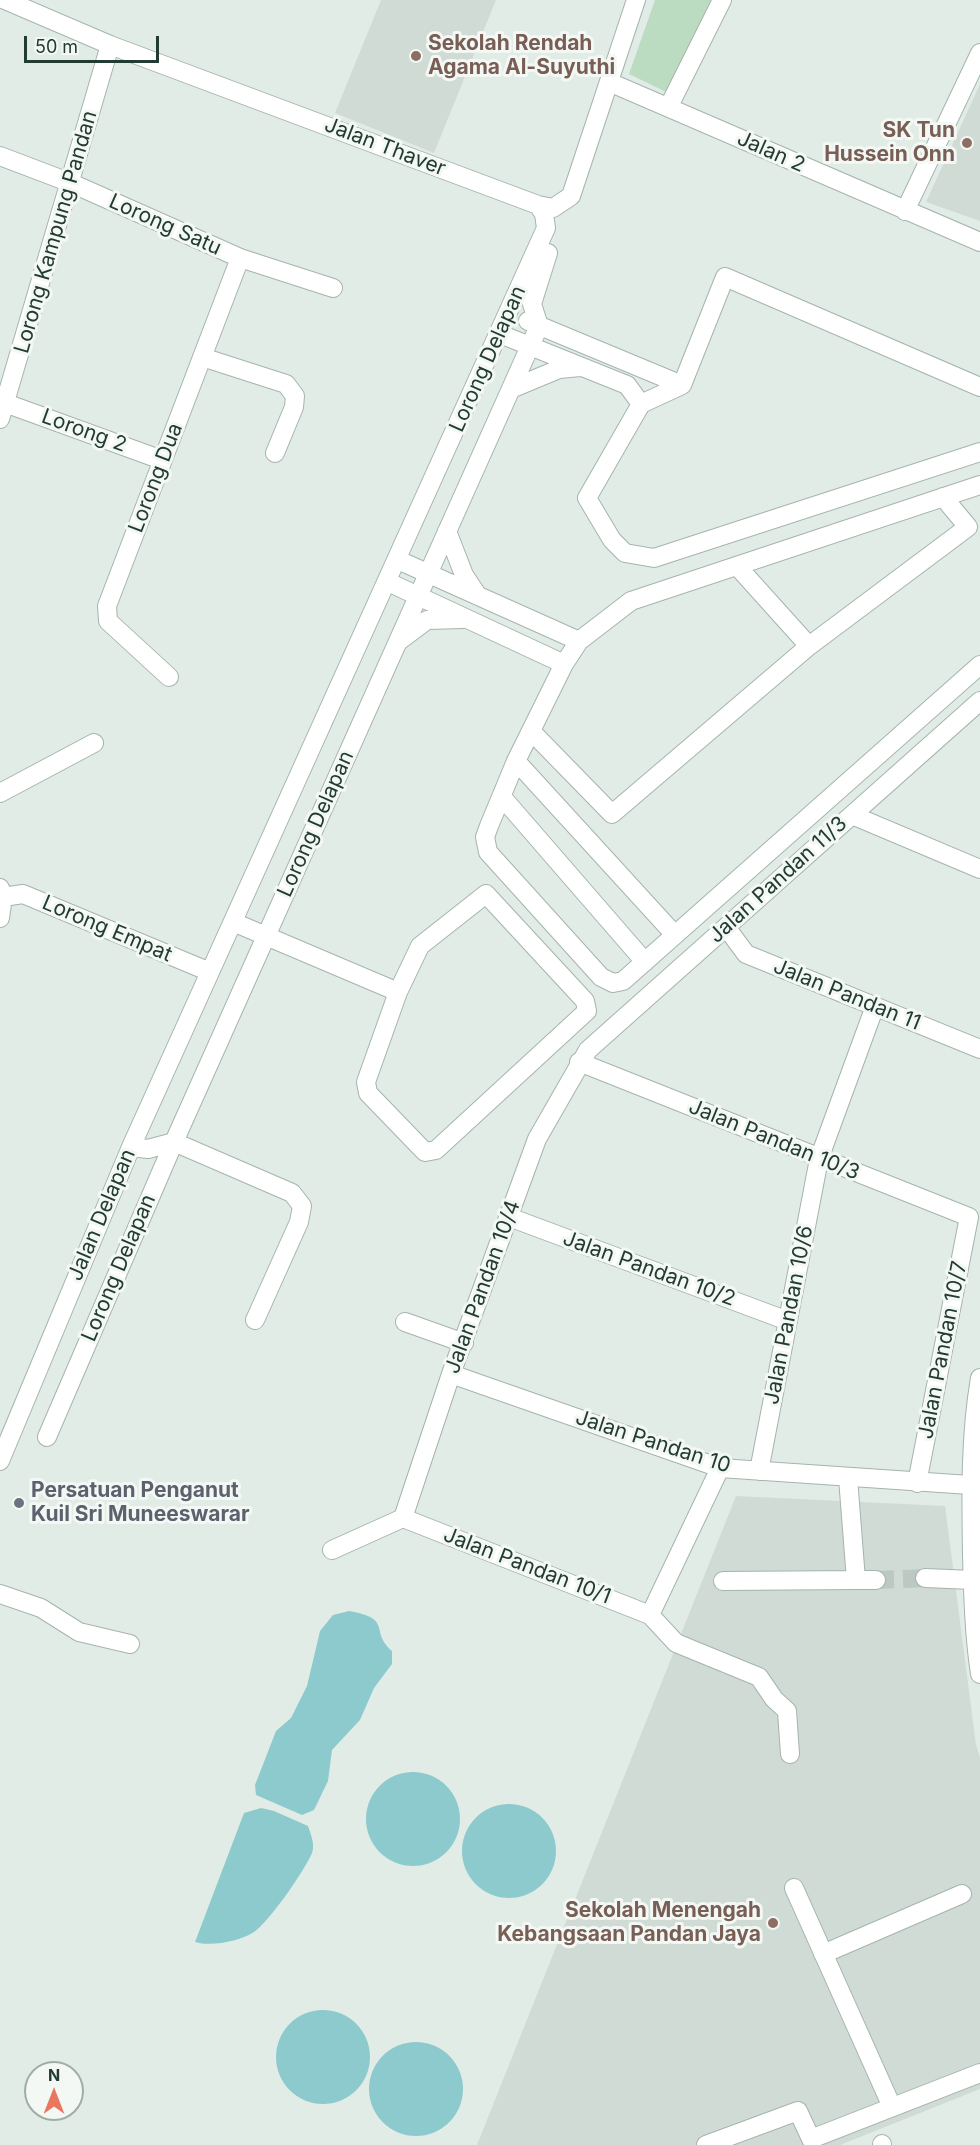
<!DOCTYPE html>
<style>
body{margin:0}
#map{position:relative;width:980px;height:2145px;overflow:hidden;background:#e2ece7;font-family:Inter,sans-serif}
canvas{display:block}
.north{position:absolute;left:24px;top:2061px;width:60px;height:60px;box-sizing:border-box;background:#f3f8f5;border:2px solid #a0ada7;border-radius:50%;rotate:0deg;font-size:16px;font-weight:700;line-height:24px;text-align:center;color:#233c33}
.north::after{content:'';display:block;margin:auto;width:21px;height:27px;background:#eb7660;clip-path:polygon(50% 0,100% 100%,50% 72%,0 100%)}
.scale{position:absolute;left:24px;top:36px;width:135px;height:27px;box-sizing:border-box;border:3px solid #233c33;border-top:0;padding-left:8px;font-size:18px;line-height:21px;white-space:nowrap;color:#233c33;-webkit-text-stroke:4px #f3f8f5;paint-order:stroke}
</style>
<div id="map">
<canvas width="980" height="2145"></canvas>
<div class="north">N</div>
<div class="scale">50 m</div>
</div>
<script>
const context = document.querySelector('canvas').getContext('2d');
context.lineJoin = 'round';
function fill(path, color) { context.fillStyle = color; context.fill(path, 'evenodd'); }
function trace(path, color, width, dash) { context.strokeStyle = color; context.lineWidth = width; context.lineCap = dash ? 'butt' : 'round'; context.setLineDash(dash || []); context.stroke(path); }
function label(font, color, halo, rows, align = 'center') {
  context.font = font + ' Inter,sans-serif'; context.lineWidth = 6; context.setLineDash([]); context.textBaseline = 'middle'; context.strokeStyle = halo; context.fillStyle = color; for (const [text, x, y, turn = 0] of rows) {
    context.save(); context.translate(x, y); context.rotate((+turn || 0) * Math.PI / 180); context.textAlign = isNaN(turn) ? turn : align; if (halo) context.strokeText(text, 0, 0); context.fillText(text, 0, 0); context.restore();
  }
}
const built = new Path2D(`
 M381 0H496L434 153 335 113Z
 M980 84V221L926 202Z
 M736 1496 945 1506 976 1745 980 1757V2089L840 2145H477Z`);
const green = new Path2D(`
 M655 0H711L668 93 629 74Z`);
const water = new Path2D(`
 M349 1611C394 1619 369 1631 392 1651V1664L374 1688 360 1720 332 1750 328 1781 314 1810 302 1815 256 1795 255 1785 276 1731 291 1718 307 1686 320 1631 333 1615Z
 M366 1819a47 47 0 1 1 94 0a47 47 0 1 1-94 0Z
 M462 1851a47 47 0 1 1 94 0a47 47 0 1 1-94 0Z
 M261 1808 274 1811 308 1826C311 1835 315 1844 312 1853 305 1870 269 1922 254 1932 240 1941 212 1947 195 1942L244 1813Z
 M276 2057a47 47 0 1 1 94 0a47 47 0 1 1-94 0Z
 M369 2089a47 47 0 1 1 94 0a47 47 0 1 1-94 0Z`);
const minorTunnel = new Path2D(`
 M876 1580 925 1578`);
const minor = new Path2D(`
 M5 0 110 45 538 205 553 208 571 196 636 0
 M609 82 980 242
 M669 106 722 0
 M0 156 71 183 240 258 333 288
 M905 211 980 53
 M528 321 682 385
 M500 334 627 385 641 404 682 385 725 277 980 387
 M202 357 286 384 295 396 294 407 275 453
 M511 389 559 369 580 367
 M5 403 162 460
 M641 404 587 498 612 540 625 553 654 558 980 452
 M0 419 110 45
 M980 485 631 601 579 641 564 664 516 761 489 826 485 837 488 852 601 977 613 983 623 981 980 665
 M447 531 464 575 478 596
 M398 560 579 641
 M737 566 809 646
 M388 582 564 664
 M399 641 427 620 463 619
 M169 677 108 621 107 606 240 258
 M531 731 612 814 809 646 968 527 943 497
 M516 761 675 935
 M0 793 94 743
 M502 797 645 962
 M852 815 980 869
 M486 894 585 1001 587 1011 436 1150 425 1152 368 1093 366 1082 398 992 420 946Z
 M3 897 23 894 210 972
 M0 918 3 897 0 888
 M233 922 398 992
 M726 927 746 954 980 1049
 M579 1062 969 1217 917 1483
 M131 1147 148 1149 174 1142 292 1193 302 1206 299 1222 255 1320
 M509 1217 788 1321
 M405 1322 464 1343
 M451 1374 720 1468 970 1485
 M980 1378C970 1437 971 1494 972 1554 973 1594 974 1634 980 1674
 M47 1437 174 1142 539 326 532 304 548 253
 M0 1461 131 1147 546 228 544 214 538 205
 M759 1471 819 1159 875 1006
 M848 1478 856 1580H876
 M403 1518 451 1374 537 1139 588 1050 980 701
 M403 1518 650 1615 676 1643 759 1677 774 1699 787 1711 790 1754
 M332 1550 403 1518
 M925 1578 973 1580
 M723 1581 856 1580
 M0 1594 41 1608 79 1632 130 1644
 M650 1615 720 1468
 M794 1888 892 2107
 M823 1954 962 1894
 M882 2144V2145
 M706 2145 798 2111 811 2139 980 2073`);
const markers = [
 [416,56,6,"#8d6e63"],
 [967,143,6,"#8d6e63"],
 [19,1503,6,"#6b7280"],
 [773,1923,6,"#8d6e63"]
];
const educationNames = [
 ["Sekolah Rendah",428,44,"left"],
 ["Agama Al-Suyuthi",428,68,"left"],
 ["SK Tun",955,131],
 ["Hussein Onn",955,155],
 ["Sekolah Menengah",761,1911],
 ["Kebangsaan Pandan Jaya",761,1935]
];
const streetNames = [
 ["Jalan Thaver",385,147,21],
 ["Jalan 2",771,152,24],
 ["Lorong Satu",165,225,24],
 ["Lorong Kampung Pandan",56,232,-74],
 ["Lorong Delapan",488,359,-66],
 ["Lorong 2",84,431,20],
 ["Lorong Dua",156,478,-69],
 ["Lorong Delapan",316,824,-66],
 ["Jalan Pandan 11/3",778,880,-42],
 ["Lorong Empat",107,929,23],
 ["Jalan Pandan 11",847,995,22],
 ["Jalan Pandan 10/3",774,1140,22],
 ["Jalan Delapan",102,1215,-67],
 ["Lorong Delapan",119,1268,-67],
 ["Jalan Pandan 10/2",649,1269,20],
 ["Jalan Pandan 10/4",483,1287,-70],
 ["Jalan Pandan 10/6",789,1315,-79],
 ["Jalan Pandan 10/7",943,1350,-79],
 ["Jalan Pandan 10",653,1442,18],
 ["Jalan Pandan 10/1",527,1566,21]
];
const worshipNames = [
 ["Persatuan Penganut",31,1491],
 ["Kuil Sri Muneeswarar",31,1515]
];
fill(built, '#d0dbd5');
fill(green, '#bcdcc2');
fill(water, '#8dcace');
trace(minorTunnel, '#bcc9c3', 18, [18, 9]);
trace(minor, '#a5b4ad', 20);
trace(minor, '#fff', 18);
for (const [x, y, r, color] of markers) { const dot = new Path2D(); dot.arc(x, y, r, 0, 2 * Math.PI); context.fillStyle = color; context.fill(dot); trace(dot, '#f3f8f5', 2); }
label('bold 21px', '#785e54', '#f3f8f5', educationNames, 'right');
label('21px', '#233c33', '#f3f8f5', streetNames);
label('bold 21px', '#5b616d', '#f3f8f5', worshipNames, 'left');
</script>
